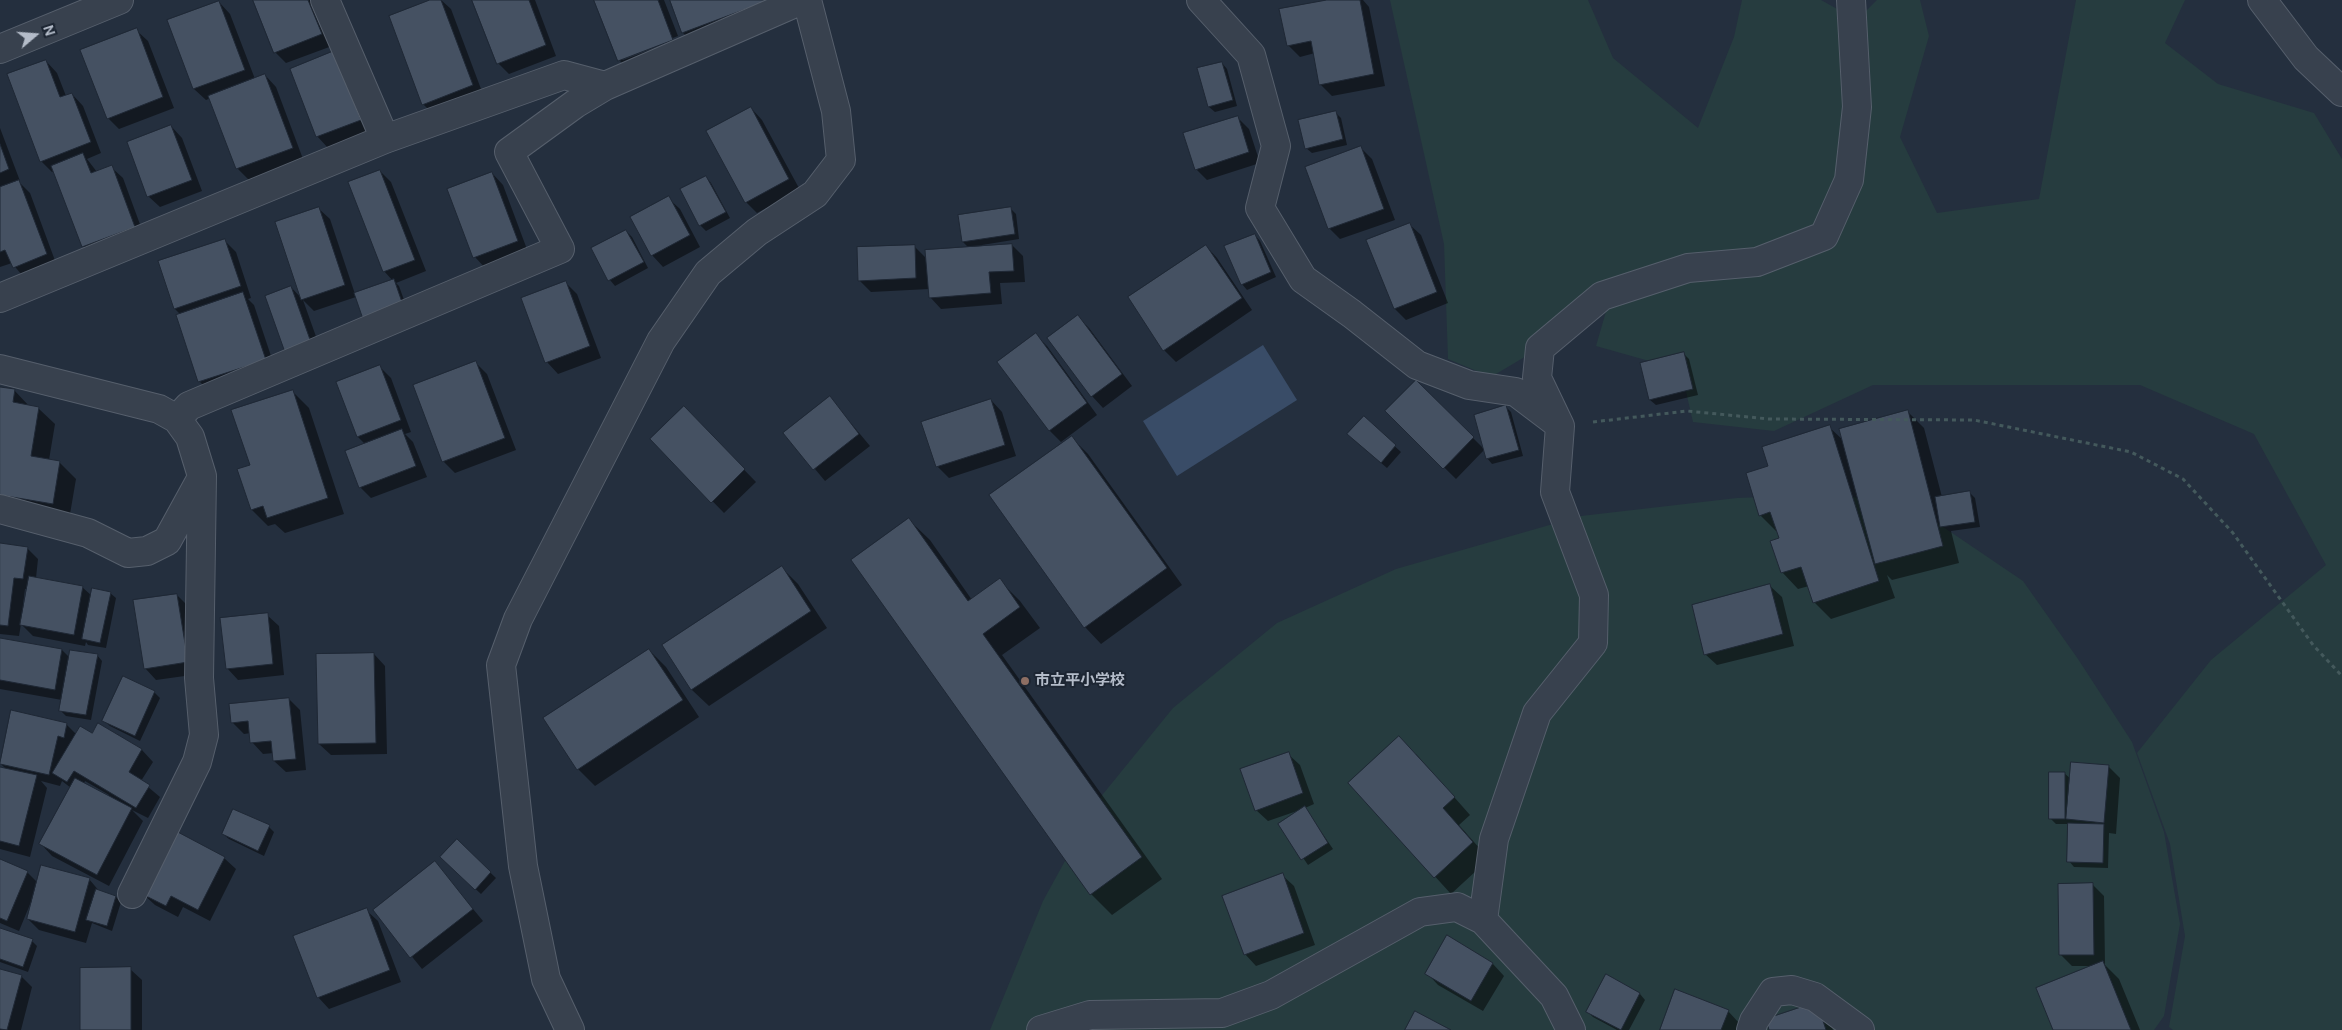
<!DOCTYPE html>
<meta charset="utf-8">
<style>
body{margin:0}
#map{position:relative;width:2342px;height:1030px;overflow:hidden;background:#242f3e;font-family:"DM Sans",sans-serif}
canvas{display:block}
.north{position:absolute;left:10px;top:10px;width:50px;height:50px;-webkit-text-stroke:4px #1d2633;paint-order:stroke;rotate:72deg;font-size:14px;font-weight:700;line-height:20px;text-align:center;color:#b4bcc9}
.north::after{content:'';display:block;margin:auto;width:18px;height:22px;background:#b4bcc9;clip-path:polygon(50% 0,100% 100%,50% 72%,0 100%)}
</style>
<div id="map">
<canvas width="2342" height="1030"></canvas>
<div class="north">N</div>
</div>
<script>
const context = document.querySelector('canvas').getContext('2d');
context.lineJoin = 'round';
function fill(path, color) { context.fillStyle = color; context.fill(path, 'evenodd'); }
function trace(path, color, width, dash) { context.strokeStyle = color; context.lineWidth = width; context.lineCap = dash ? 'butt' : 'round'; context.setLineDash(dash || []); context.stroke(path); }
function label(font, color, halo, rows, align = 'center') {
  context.font = font + ' "DM Sans","Noto Sans JP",sans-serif'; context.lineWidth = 4; context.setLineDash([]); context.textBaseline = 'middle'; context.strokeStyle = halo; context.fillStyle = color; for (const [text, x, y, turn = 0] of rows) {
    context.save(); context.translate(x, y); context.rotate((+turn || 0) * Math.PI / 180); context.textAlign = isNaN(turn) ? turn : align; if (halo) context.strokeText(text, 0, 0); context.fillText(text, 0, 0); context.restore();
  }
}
const green = new Path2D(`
 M1390 0H1588L1613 58 1698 128 1734 37 1742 0H1821L1857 20 1877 0H1920L1929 36 1900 137 1937 213 2039 199 2076 0H2185L2165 43 2218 84 2314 113 2342 159V1030H2173L2169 1027 2185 936 2170 844 2137 753 2211 660 2326 565 2254 434 2140 385H1873L1774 431 1693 422 1681 370 1596 346 1607 308 1491 377 1448 359 1444 244Z
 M1842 494 1927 516 2023 581 2078 659 2132 742 2164 832 2180 924 2164 1016 2154 1030H990L1043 901 1099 799 1173 708 1277 623 1396 569 1581 516 1737 498Z`);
const water = new Path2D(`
 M1263 345 1297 400 1177 476 1143 421Z`);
const shadow = new Path2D(`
 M255 0H314L332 46 286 63 275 52Z
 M434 0H441L451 9 484 97 435 116 423 104Z
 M473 0H535L556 56 509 74 498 63Z
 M596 0H664L678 36 623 57V60L679 39 630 71 619 60Z
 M671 0H801L700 49 683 33Z
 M1333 0H1363L1369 7 1385 86 1332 96 1321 85 1315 53 1300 57 1288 45Z
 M219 2 230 14 255 79 265 75 276 87 303 159 249 180 238 169 211 98 206 100 194 89 169 21Z
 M136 30 148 41 174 108 119 129 108 118Z
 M334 53 371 132 328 148 317 136Z
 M46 61 57 73 66 96 72 94 83 106 101 153 87 159 97 172 111 167 123 178 145 238 95 258 83 246 55 171 52 172 41 161Z
 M1222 63 1227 69 1237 106 1215 112 1209 107Z
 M751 108 762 120 800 190 757 213 746 202Z
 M1335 112 1341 118 1347 145 1312 153 1306 148Z
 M1237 117 1249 129 1260 163 1207 180 1196 169Z
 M171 126 182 138 202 191 160 207 148 196Z
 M0 128 20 181H18L30 193 57 266 25 279 12 263 0 267Z
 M1361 148 1372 159 1395 220 1340 239 1329 228Z
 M380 171 391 182 426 271 396 283 399 286 409 314 356 297 314 311 303 300 324 359 300 368 291 287 302 299 318 208 330 219 355 294 393 281 384 271Z
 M492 173 503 185 528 252 486 269 475 257Z
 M706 177 711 183 730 218 706 231 700 225 682 190Z
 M668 198 680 209 700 247 663 267 652 255Z
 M1010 208 1016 214 1019 239 982 245 983 247 1012 245 1023 256 1025 282 1000 283 1002 304 941 309 930 297 929 289 871 292 859 280 914 246 927 259 969 248 963 242Z
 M1409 224 1421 235 1448 303 1406 320 1395 309Z
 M626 231 632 237 648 268 615 286 610 280Z
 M1255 235 1260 241 1276 277 1247 290 1242 284Z
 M224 240 236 252 251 298 248 299 254 305 276 371 211 393 200 382 178 316 181 315 175 309 159 262Z
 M1206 246 1217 258 1252 310 1176 362 1164 350 1129 298Z
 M565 282 577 294 601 358 558 374 547 362Z
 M1078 317 1089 328 1132 386 1103 408 1092 396Z
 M1036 335 1047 346 1097 415 1061 442 1050 431 999 362Z
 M1683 353 1689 359 1698 395 1656 405 1650 400Z
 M476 363 487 374 516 450 455 473 444 462 415 386Z
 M380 367 391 378 411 432 405 434 413 442 427 477 371 498 360 487 365 444 358 437Z
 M1416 381 1484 449 1506 407 1511 412 1523 456 1492 464 1487 458 1485 449 1456 479 1387 411Z
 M0 388 14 390 30 407 38 408 55 424 49 460 59 462 76 479 69 520 0 508Z
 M292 391 309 408 344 514 285 533 275 524 268 526 252 510 239 470 251 466Z
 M830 398 870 446 825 481 785 433Z
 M991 400 1002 412 1016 456 949 478 937 466Z
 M684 408 756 482 724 513 652 439Z
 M1908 412 1924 428 1942 497 1970 493 1975 498 1980 527 1951 531 1959 563 1892 580 1887 575 1895 598 1831 619 1814 602 1809 586 1798 589 1782 572 1780 539 1777 532 1760 515 1769 467 1829 427 1844 441Z
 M1364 418 1401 452 1387 468 1354 440Z
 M1072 438 1088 454 1182 585 1101 644 1085 627Z
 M909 520 930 540 972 600 999 580 1020 601 1040 628 1002 655 1162 879 1112 915 1091 894Z
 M0 545 27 548 38 559 36 578 82 587 92 596 110 593 116 598 106 648 88 645 86 642 85 646 33 636 21 624 19 636 0 634ZM25 589H28L25 605H23Z
 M782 568 798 584 827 628 709 706 692 690 663 646Z
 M1770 586 1782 597 1794 646 1717 665 1705 654Z
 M177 595 188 606 199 674 156 680 145 668Z
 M267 615 279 626 284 675 238 680 227 668Z
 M0 640 62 650 70 658 97 655 102 661 91 720 66 716 60 710 62 700 0 689Z
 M649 650 666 667 699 717 595 786 578 769 545 719Z
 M374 654 385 666 387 754 331 755 319 744Z
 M154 692 160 698 140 741 110 726 104 721Z
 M289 699 300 710 306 770 286 772 274 761V753L263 754 252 742 251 733 244 734 233 723Z
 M66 724 76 734 92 735 98 724 142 750 153 762 141 781 160 797 148 818 132 810 143 821 109 886 52 856 41 844 71 788 62 781 60 786 41 781 47 788 30 857 0 849V768L7 770 1 764ZM85 781 109 795 108 797 84 784Z
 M1288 754 1300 765 1314 804 1305 808 1333 849 1308 865 1280 824 1300 810 1268 821 1256 810Z
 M1416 754 1470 815 1459 825 1489 859 1451 894 1350 783Z
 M2108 766 2120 778 2116 834 2109 833 2108 868 2074 867 2069 861V824H2056L2051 819 2064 773 2071 779Z
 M269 827 274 832 264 856 229 839 223 834Z
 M457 841 496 878 481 894 441 857Z
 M224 858 236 869 210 921 183 907 178 917 155 905 143 894Z
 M0 861 27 872 38 883 89 879 100 892 116 897 121 902 112 931 92 923 86 943 39 930 28 919 32 903 31 902 19 931 0 923Z
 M435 863 483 921 422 969 374 910Z
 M1282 875 1294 886 1315 945 1256 966 1245 954Z
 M2093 885 2104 896 2105 965 2119 979 2140 1030H2055L2095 966H2072L2060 954Z
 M366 910 378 921 401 982 329 1009 318 997Z
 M0 929 32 941 37 946 28 972 0 962Z
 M1448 937 1493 964 1504 976 1483 1011 1438 985 1427 973Z
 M130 969 142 980V1030H82Z
 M0 971 21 976 32 987 21 1030H0Z
 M1607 976 1640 994 1645 1000 1629 1030H1617L1593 1017 1588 1012Z
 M1728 1011 1739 1023 1737 1030H1661Z
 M1828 1015 1833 1030H1771Z`);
const building = new Path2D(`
 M253 0H308L322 34 274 53Z
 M430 0H441L473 85 422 105 389 16Z
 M472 0H529L546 45 497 64Z
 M594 0H658L673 40 618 61Z
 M670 0H770L682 33Z
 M1327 0H1360L1374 74 1319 85 1311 41 1287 46 1279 9Z
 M219 1 245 70 193 89 167 20Z
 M137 28 163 97 107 119 80 50Z
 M334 51 361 120 316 137 290 69Z
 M46 60 60 97 72 93 91 142 40 162 7 74Z
 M1222 62 1233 100 1208 107 1197 68Z
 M265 74 293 148 236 169 208 96Z
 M751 107 789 179 745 203 706 131Z
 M1336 111 1343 139 1305 149 1298 120Z
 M1238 116 1249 152 1195 170 1183 133Z
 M171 125 192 180 147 197 127 142Z
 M0 144 9 169 0 173Z
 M1361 146 1384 209 1328 229 1305 167Z
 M83 153 91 173 112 165 135 227 82 247 51 166Z
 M380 170 415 260 383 272 348 182Z
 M492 172 518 241 473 258 447 189Z
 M706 176 726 212 699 226 680 189Z
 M19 180 47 254 13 268 5 250 0 252V187Z
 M669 196 690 235 651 256 630 217Z
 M319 207 345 285 301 300 275 222Z
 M1011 207 1015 234 962 242 958 215Z
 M1410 223 1437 292 1394 309 1366 240Z
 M626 230 644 262 608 281 591 248Z
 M1255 234 1271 272 1241 285 1224 246Z
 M225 239 241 286 174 309 158 261Z
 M1012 244 1014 271 989 272 991 293 929 298 925 250Z
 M915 245 916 278 858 281 857 247Z
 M1206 245 1242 298 1163 351 1128 297Z
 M394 279 404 308 364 322 354 293Z
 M566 281 590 346 545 363 521 298Z
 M291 286 313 348 287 358 265 296Z
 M243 292 266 360 198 382 176 315Z
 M1078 315 1122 374 1091 397 1047 338Z
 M1036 333 1087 403 1049 431 997 362Z
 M1684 352 1693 389 1649 400 1640 363Z
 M476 361 505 438 442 462 413 385Z
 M380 365 401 420 357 437 336 382Z
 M1416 380 1474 437 1443 469 1385 411Z
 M0 387 15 389 13 402 39 407 31 456 60 461 53 504 0 495Z
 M293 390 328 498 267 518 263 506 251 510 237 469 250 465 231 410Z
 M830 396 859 434 813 470 783 433Z
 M991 399 1005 445 936 467 921 422Z
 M1506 405 1519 450 1486 459 1474 415Z
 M684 406 745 469 711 503 650 439Z
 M1908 410 1943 546 1875 564 1839 429Z
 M1364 416 1396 445 1381 463 1347 434Z
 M1830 425 1879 581 1813 603 1801 567 1781 573 1770 541 1779 538 1770 512 1759 516 1746 473 1768 466 1762 447Z
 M402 429 416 466 359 488 345 451Z
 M1072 436 1167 568 1084 628 989 495Z
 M1970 491 1975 522 1940 527 1935 497Z
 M909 518 968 601 1000 578 1020 607 983 634 1142 857 1090 895 851 560Z
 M0 543 28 547 23 579 14 578 8 626 0 625Z
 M782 566 811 611 691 690 662 645Z
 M29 576 83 586 74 635 20 625Z
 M1770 584 1783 634 1704 655 1692 605Z
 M92 588 111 592 100 643 82 639Z
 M177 594 188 662 144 669 133 600Z
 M268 613 273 664 226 669 220 618Z
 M0 638 62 649 55 690 0 680Z
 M649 649 683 700 577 770 543 718Z
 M70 650 98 654 86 715 59 711Z
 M374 653 376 743 318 744 316 654Z
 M123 676 155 691 135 736 102 721Z
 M289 698 296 759 273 761 271 741 250 743 248 721 231 723 229 704Z
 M11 710 67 723 64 738 58 736 49 775 0 764Z
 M98 723 142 749 129 772 150 785 136 808 74 771 67 782 52 773 80 726 92 733Z
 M1399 736 1455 797 1443 808 1473 842 1434 878 1348 783Z
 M1289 752 1303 793 1255 811 1240 769Z
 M2071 762 2109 765 2104 823 2066 819Z
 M0 767 37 775 19 846 0 841Z
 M2049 772H2065V819H2049Z
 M75 778 132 808 97 875 39 844Z
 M1305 806 1328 843 1301 860 1278 824Z
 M233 809 270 825 258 851 222 834Z
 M2068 823 2104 824 2103 863 2067 862Z
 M174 830 225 857 198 910 171 896 166 906 142 894Z
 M457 839 491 872 475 890 440 857Z
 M0 859 28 871 7 921 0 918Z
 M435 861 473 909 410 958 373 910Z
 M41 865 90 878 75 932 27 919Z
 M1283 873 1304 933 1244 955 1222 896Z
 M2093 883 2094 955H2059L2058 884Z
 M96 889 116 896 107 926 86 920Z
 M367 908 390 970 317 998 293 936Z
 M0 928 33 939 23 967 0 959Z
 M1447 935 1493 963 1471 1001 1425 974Z
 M2103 961 2131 1030H2053L2036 988Z
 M131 967V1030H80V968Z
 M0 969 22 975 7 1030 0 1029Z
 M1606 974 1640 993 1621 1030 1586 1012Z
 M1675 989 1729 1010 1721 1030H1660Z
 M1817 1002 1826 1030H1769L1766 1019Z
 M1415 1011 1451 1030H1405Z`);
const path = new Path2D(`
 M1593 422 1687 411 1769 419 1974 420 2131 452 2183 479 2233 533 2313 645 2342 676`);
const minor = new Path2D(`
 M325 0 385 139
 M1201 0 1251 55 1276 146 1260 208 1303 279 1352 314 1417 365 1469 385 1516 392 1557 423
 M2262 0 2306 58 2342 92
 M0 49 119 0
 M0 298 385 139 564 75 605 86
 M0 369 159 409 177 419 190 437 202 476 199 678 204 735 197 762 132 894
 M177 419 189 406 560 249 509 152 575 104 605 86 802 0
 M0 509 88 533 128 553 147 551 167 541 200 481
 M1483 920 1494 839 1537 713 1593 643 1594 595 1555 492 1560 426 1537 378 1540 348 1602 296 1688 268 1757 262 1824 236 1849 180 1857 107 1851 0
 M570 1030 546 979 523 866 501 665 518 619 661 341 708 273 757 232 815 194 841 160 836 111 807 0
 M1041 1030 1090 1015 1222 1013 1271 995 1420 912 1457 907 1483 920 1554 996 1571 1030
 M1751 1030 1754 1021 1773 992 1792 990 1815 997 1860 1030`);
const markers = [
 [1025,681,5,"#8d6e63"]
];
const poiNames = [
 ["市立平小学校",1035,681]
];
fill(green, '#263c3f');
fill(water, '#394c67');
fill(shadow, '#0007');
fill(building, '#455162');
trace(building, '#1f2835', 1);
trace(minor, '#565f6c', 30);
trace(path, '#44595c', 3, [4, 4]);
trace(minor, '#38414e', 28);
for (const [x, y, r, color] of markers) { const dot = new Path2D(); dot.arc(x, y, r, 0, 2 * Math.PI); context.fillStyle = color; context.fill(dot); trace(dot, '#1d2633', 2); }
label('bold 15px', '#b4bcc9', '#1d2633', poiNames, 'left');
</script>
